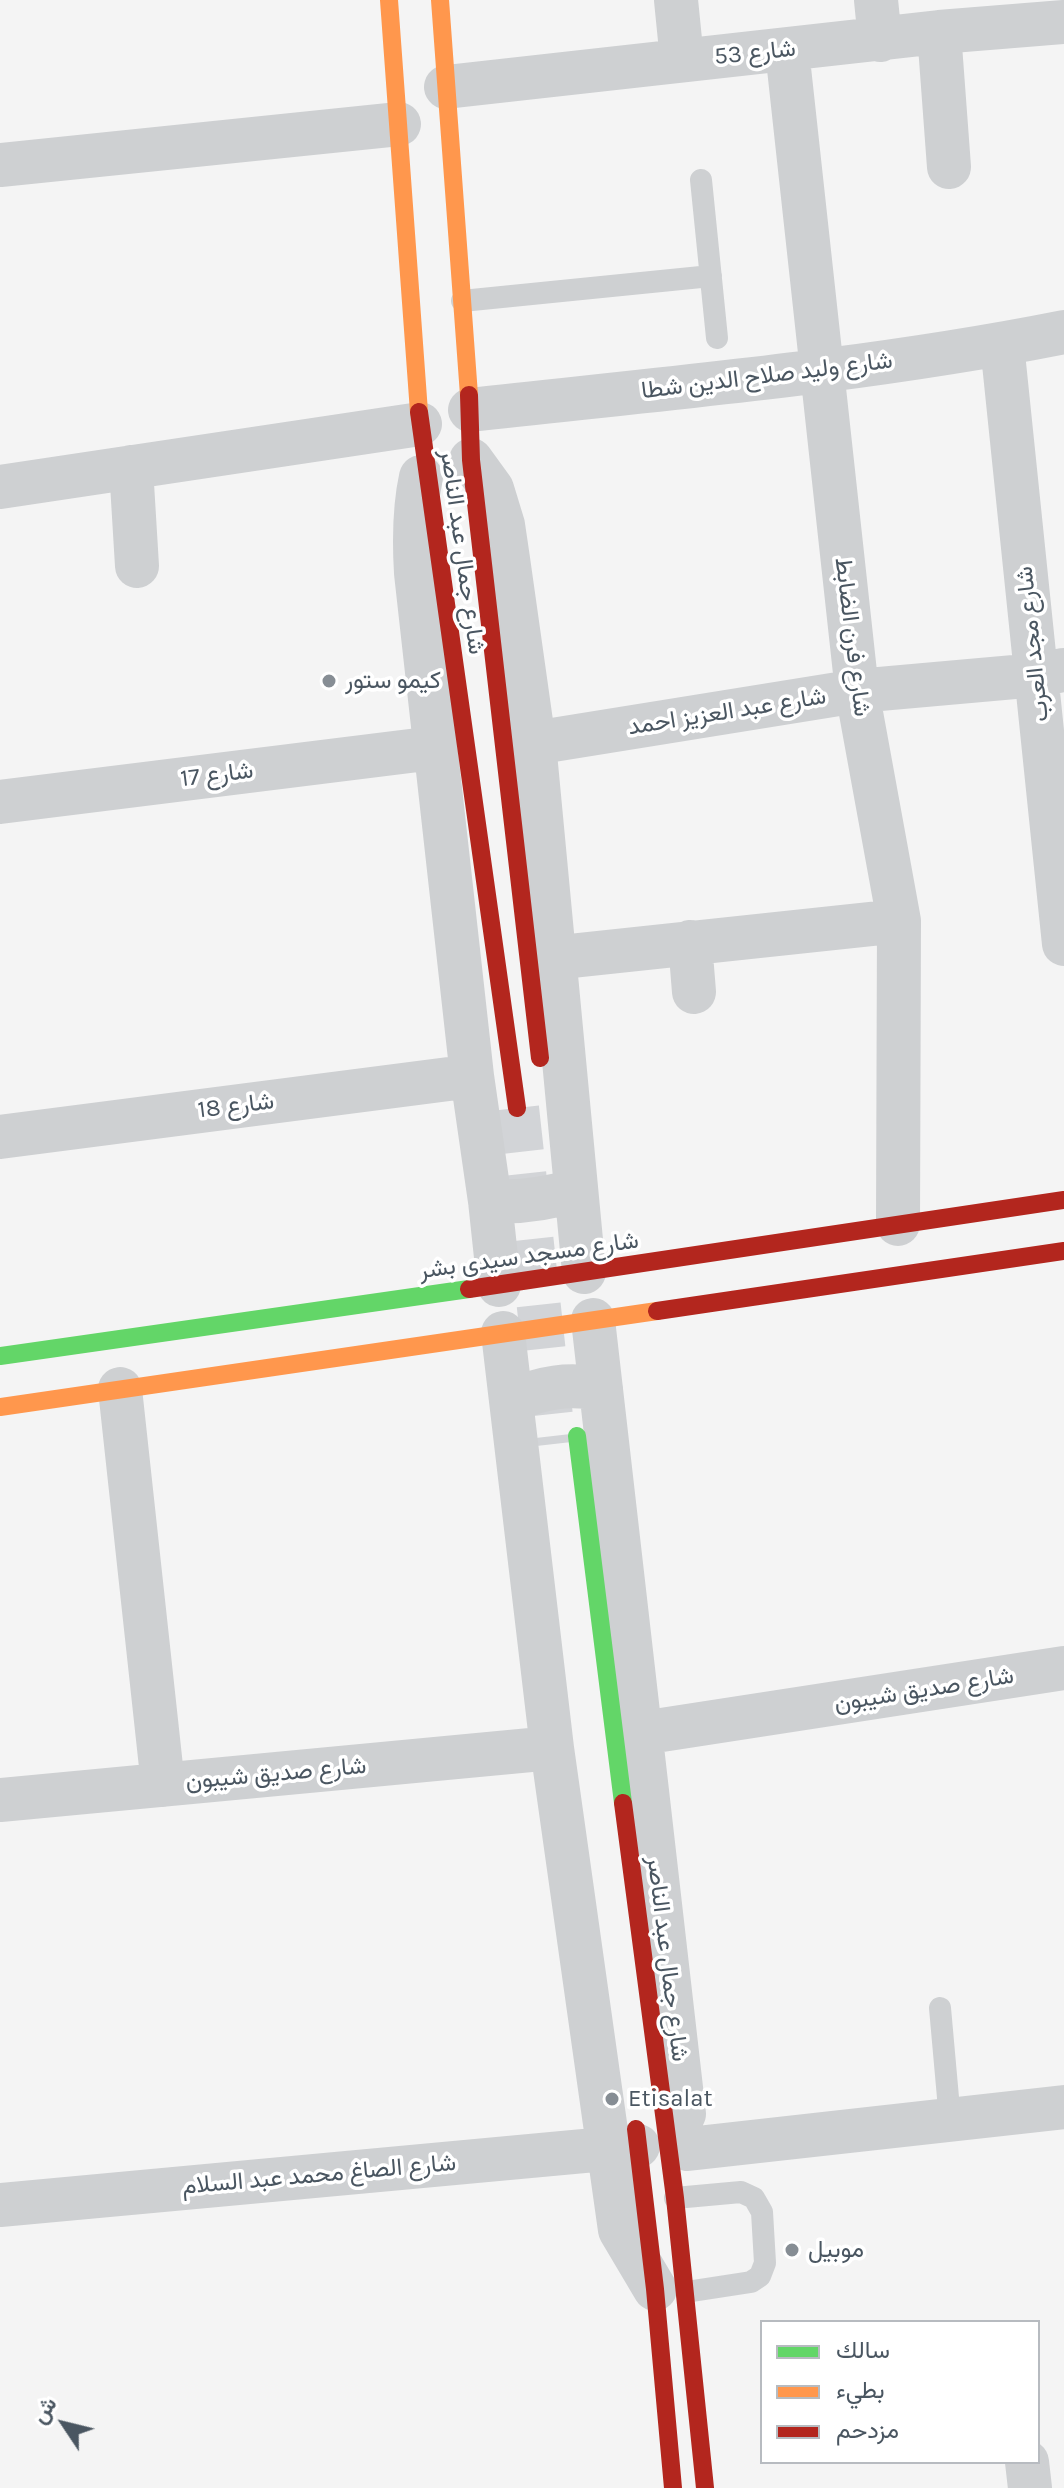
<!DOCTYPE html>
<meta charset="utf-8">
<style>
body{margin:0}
#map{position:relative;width:1064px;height:2488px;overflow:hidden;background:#f4f4f4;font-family:Karla,Vazirmatn,sans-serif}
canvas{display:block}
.legend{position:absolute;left:760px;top:2320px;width:280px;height:144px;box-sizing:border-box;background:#fff;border:2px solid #b7bbc0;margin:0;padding:10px 14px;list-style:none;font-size:24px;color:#4a5661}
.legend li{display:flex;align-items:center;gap:16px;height:40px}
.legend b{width:40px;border:2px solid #b7bbc0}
.north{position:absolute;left:24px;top:2384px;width:80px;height:80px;-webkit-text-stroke:6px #fff;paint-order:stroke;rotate:305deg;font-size:22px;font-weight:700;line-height:32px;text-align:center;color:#4a5661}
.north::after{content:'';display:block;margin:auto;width:28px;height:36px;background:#4a5661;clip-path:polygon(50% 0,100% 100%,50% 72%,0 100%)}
</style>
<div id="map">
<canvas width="1064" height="2488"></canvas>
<ul class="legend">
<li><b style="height:10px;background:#63d668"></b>سالك</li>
<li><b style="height:10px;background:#ff974d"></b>بطيء</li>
<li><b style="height:10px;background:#b3261e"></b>مزدحم</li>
</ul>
<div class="north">ش</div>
</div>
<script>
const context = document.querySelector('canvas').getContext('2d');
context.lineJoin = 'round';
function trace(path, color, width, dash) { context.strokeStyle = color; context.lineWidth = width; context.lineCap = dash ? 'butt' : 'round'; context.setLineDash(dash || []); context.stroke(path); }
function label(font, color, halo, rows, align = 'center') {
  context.font = font + ' Karla,Vazirmatn,sans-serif'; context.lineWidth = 7; context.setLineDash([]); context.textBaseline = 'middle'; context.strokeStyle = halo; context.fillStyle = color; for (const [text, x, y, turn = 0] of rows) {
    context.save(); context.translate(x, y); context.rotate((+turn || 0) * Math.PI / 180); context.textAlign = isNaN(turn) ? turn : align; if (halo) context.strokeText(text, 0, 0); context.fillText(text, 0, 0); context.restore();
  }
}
const primaryTunnel = new Path2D(`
 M517 1108 554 1444`);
const lane = new Path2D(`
 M701 180 717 338
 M462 301 711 276
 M940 2008 950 2120
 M675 2198 741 2192 754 2198 762 2212 765 2263 760 2276 751 2282 686 2292`);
const street = new Path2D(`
 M676 0 682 60
 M876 0 880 40
 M939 32 949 167
 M787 50 857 691 899 921 898 1224
 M446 87 939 32 1064 22
 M0 165 399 124
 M1002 344 1064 944
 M470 410C668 388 868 371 1064 332
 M471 460 492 489 503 525 508 559 534 743 584 1272
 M131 467 137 566
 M421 477C414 509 414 540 416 573L472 1076 490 1201 499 1285
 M0 487 420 424
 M534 743 857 691 1037 675 1064 670
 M0 802 434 748
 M690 942 694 992
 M552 958 899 921
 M0 1137 472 1076
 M490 1201C521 1203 547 1199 576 1190
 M593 1320 684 2114
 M503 1333 552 1748 620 2230 655 2289
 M120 1389 163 1785
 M511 1401C542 1387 568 1383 601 1389
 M642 1733 1064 1668
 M0 1800 552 1748
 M688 2149 1064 2107
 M0 2205 638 2146
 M1027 2462 1030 2488`);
const fast = new Path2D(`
 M0 1356 469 1289
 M577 1436 623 1803`);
const slow = new Path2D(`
 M389 0 419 412
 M440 0 469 395
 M0 1407 657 1311`);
const jam = new Path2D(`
 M469 395 471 460 540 1058
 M419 412 517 1108
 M469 1289 1064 1200
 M657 1311 1064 1251
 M623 1803 675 2198 705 2488
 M636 2129 655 2289 673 2488`);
const markers = [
 [329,681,8,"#868d94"],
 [612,2099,8,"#868d94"],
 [792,2250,8,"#868d94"]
];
const streetNames = [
 ["شارع 53",755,53,-6],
 ["شارع وليد صلاح الدين شطا",767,376,-7],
 ["شارع جمال عبد الناصر",462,552,82],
 ["شارع فرن الضابط",852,637,83],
 ["شارع مجد العرب",1033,644,-96],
 ["شارع عبد العزيز احمد",727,712,-9],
 ["شارع 17",217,775,-7],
 ["شارع 18",236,1106,-7],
 ["شارع مسجد سيدى بشر",529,1256,-8],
 ["شارع صديق شيبون",924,1690,-9],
 ["شارع صديق شيبون",276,1774,-5],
 ["شارع جمال عبد الناصر",667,1959,83],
 ["شارع الصاغ محمد عبد السلام",319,2175,-5]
];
const poiNames = [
 ["كيمو ستور",345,681],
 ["Etisalat",628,2099],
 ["موبيل",808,2250]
];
trace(primaryTunnel, '#d2d4d7', 44, [44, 22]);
trace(lane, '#ced0d2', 22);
trace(street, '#ced0d2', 44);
trace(fast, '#63d668', 18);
trace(slow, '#ff974d', 18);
trace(jam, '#b3261e', 18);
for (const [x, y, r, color] of markers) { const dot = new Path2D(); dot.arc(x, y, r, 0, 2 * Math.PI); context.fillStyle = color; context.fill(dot); trace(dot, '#fff', 3); }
label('24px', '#4a5661', '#fff', streetNames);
label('24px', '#4a5661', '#fff', poiNames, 'left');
</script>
